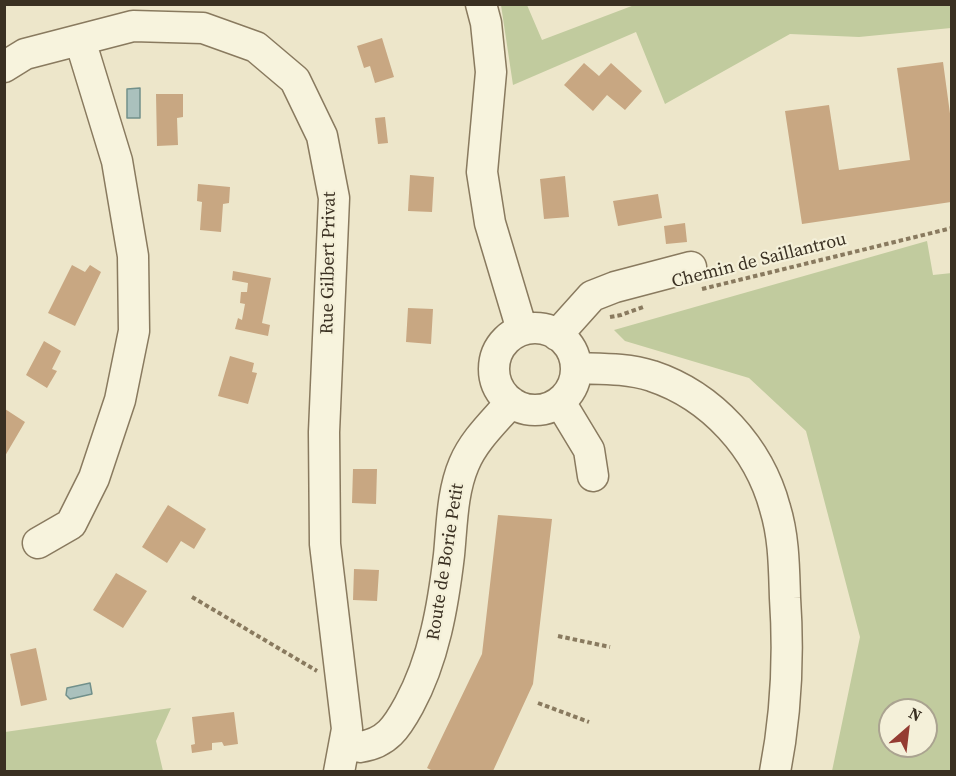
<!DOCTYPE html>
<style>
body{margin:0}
#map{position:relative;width:956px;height:776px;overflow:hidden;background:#ede6ca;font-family:"Source Serif 4",serif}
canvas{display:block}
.frame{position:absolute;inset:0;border:6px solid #3a3022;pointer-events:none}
.north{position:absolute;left:878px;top:698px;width:60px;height:60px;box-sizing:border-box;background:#f4f0d9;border:2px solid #aaa390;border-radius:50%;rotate:28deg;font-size:16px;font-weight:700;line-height:24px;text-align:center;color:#3a3022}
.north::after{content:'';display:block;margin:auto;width:21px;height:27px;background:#943c32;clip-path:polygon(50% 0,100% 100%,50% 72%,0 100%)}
</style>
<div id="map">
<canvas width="956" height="776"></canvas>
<div class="frame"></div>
<div class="north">N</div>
</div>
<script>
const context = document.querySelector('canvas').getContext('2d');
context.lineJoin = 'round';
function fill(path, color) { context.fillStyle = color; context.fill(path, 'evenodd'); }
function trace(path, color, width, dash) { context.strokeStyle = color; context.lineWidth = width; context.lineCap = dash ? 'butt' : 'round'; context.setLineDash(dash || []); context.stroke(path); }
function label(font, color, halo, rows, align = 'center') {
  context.font = font + ' "Source Serif 4",serif'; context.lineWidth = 4.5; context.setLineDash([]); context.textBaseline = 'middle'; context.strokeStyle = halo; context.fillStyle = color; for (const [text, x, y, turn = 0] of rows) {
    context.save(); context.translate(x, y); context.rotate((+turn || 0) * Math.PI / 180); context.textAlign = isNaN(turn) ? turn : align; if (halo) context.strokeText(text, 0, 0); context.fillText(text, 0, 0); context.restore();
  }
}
const green = new Path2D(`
 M637 4 951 5V28L859 37 790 34 665 104 636 32 513 85 501 5H527L542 40Z
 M927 241 933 275 952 273 951 771H832L860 637 806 431 749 378 625 341 614 330ZM890 710H926V746H890Z
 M171 708 156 741 163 771H5V732Z`);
const water = new Path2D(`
 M140 88V118H127V89Z
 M90 683 92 694 70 699 66 695 67 688Z`);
const building = new Path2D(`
 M382 38 394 77 375 83 370 66 364 68 357 46Z
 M943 62 951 121V202L802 224 785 111 829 105 839 170 910 160 897 68Z
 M584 63 599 76 611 63 642 91 625 110 607 95 593 111 564 85Z
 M156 94H183V117L177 118 178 145 157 146Z
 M385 117 388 143 378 144 375 118Z
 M410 175 434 177 432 212 408 211Z
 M565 176 569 217 544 219 540 179Z
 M198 184 230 187 229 203 223 204 221 232 200 230 202 202 197 201Z
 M658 194 662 218 618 226 613 201Z
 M685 223 687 242 666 244 664 226Z
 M72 265 85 272 90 265 101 272 75 326 48 313Z
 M233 271 271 278 262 323 270 325 268 336 235 329 238 318 242 320 245 304 240 303 241 292H247L248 283 232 280Z
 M408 308 433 309 431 344 406 342Z
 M44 341 61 351 52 369 57 371 47 388 26 375Z
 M230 356 254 363 252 372 257 373 248 404 218 396Z
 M5 409 25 422 5 456Z
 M353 469H377L376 504 352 503Z
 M168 505 206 529 194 549 181 541 167 563 142 547Z
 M498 515 552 519 533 684 493 771H433L427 768 482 654Z
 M354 569 379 570 377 601 353 600Z
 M116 573 147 591 123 628 93 610Z
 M36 648 47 700 21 706 10 654Z
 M234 712 238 744 224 746 222 742 212 743V750L192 753 191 745 195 744 192 717Z`);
const path = new Path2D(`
 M702 289 952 228
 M610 317 621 315 643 307
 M192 597 317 671
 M558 636 610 647
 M538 703 589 722`);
const minor = new Path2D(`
 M481 4 486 23 491 72 482 172 490 223 522 330
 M4 67 25 54 133 26 203 28 256 47 295 80 322 136 334 198 324 432 325 544 347 729 339 772
 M494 369a41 41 0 1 1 82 0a41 41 0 1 1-82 0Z
 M557 335 592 296 615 287 691 267
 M576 368C602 369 626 368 652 376 712 396 759 448 775 508 784 537 784 568 785 598 789 656 786 715 775 772
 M560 402 589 450 593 476
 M38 543 71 524 94 478 120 400 134 331 133 256 117 161 80 40
 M360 747C387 743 397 727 409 705 434 659 443 606 449 555 452 525 452 492 464 464 474 440 494 422 511 402`);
const streetNames = [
 ["Chemin de Saillantrou",759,261,-14],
 ["Rue Gilbert Privat",329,263,-89],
 ["Route de Borie Petit",446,562,-81]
];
fill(green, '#c1cb9e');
fill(water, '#aac1bd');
trace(water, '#71908b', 1.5);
fill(building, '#c8a782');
trace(minor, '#897a5f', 33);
trace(path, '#897a5f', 4, [4.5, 3]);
trace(minor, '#f7f3dd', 30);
label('18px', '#3a3022', '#f4f0d9', streetNames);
</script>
